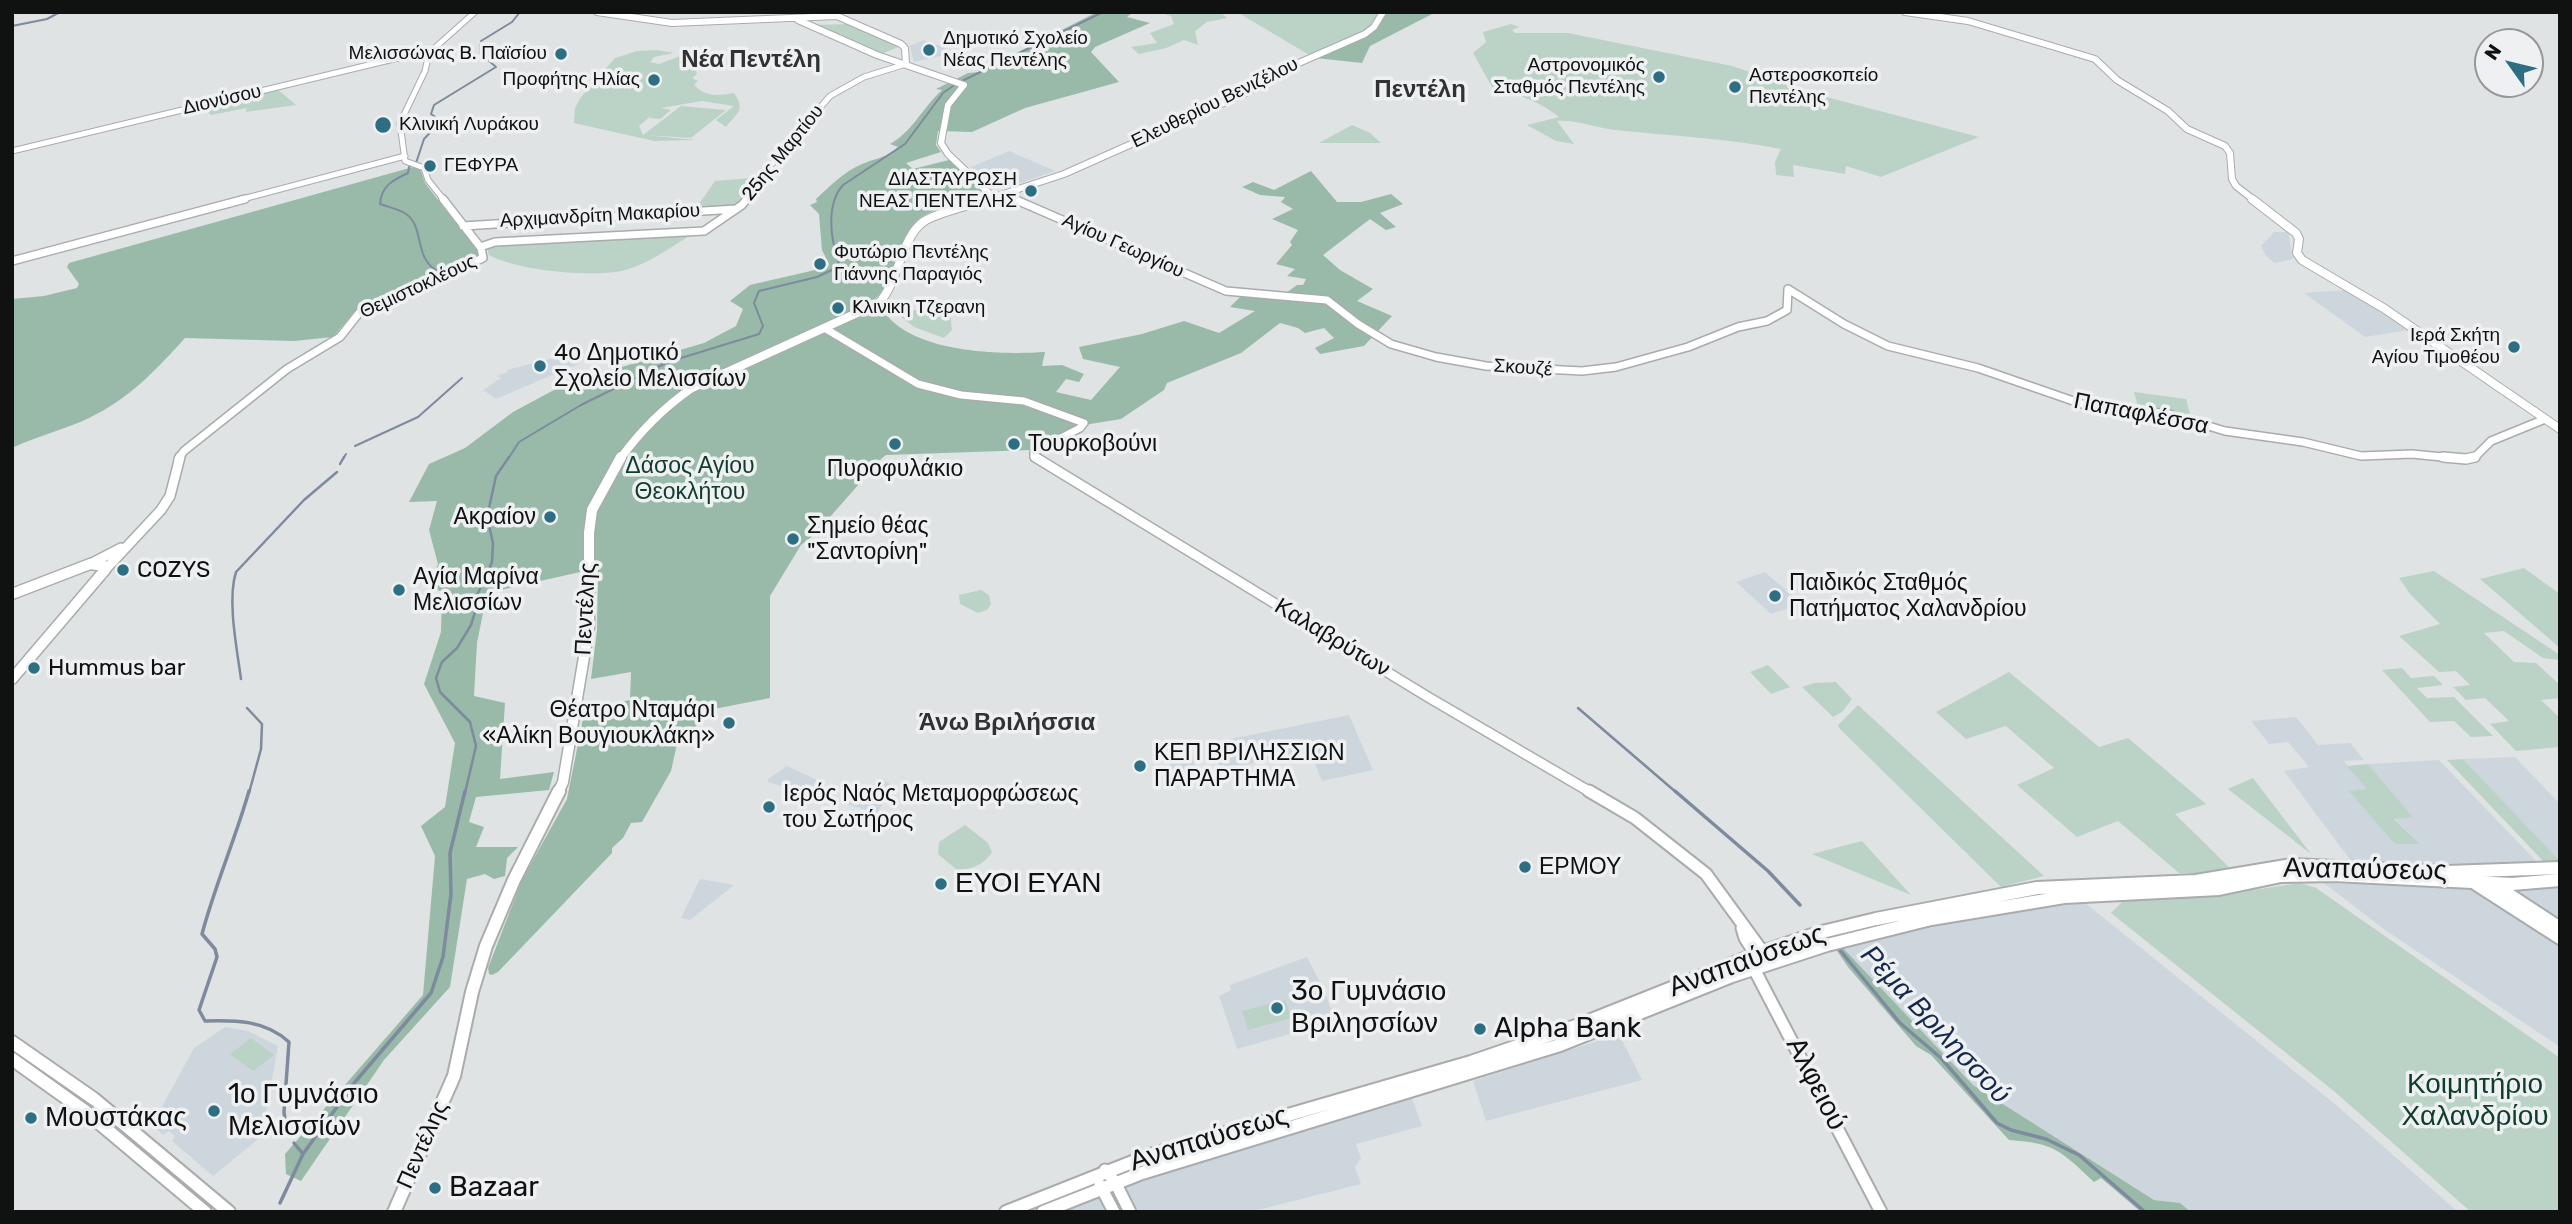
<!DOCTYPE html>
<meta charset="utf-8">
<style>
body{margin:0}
#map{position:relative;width:2572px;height:1224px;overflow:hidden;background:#e0e3e4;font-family:Rubik,sans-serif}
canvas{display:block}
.frame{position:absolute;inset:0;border:14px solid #101111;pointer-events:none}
.north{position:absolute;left:2474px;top:28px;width:70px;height:70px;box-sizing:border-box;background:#eef0f2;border:2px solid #959798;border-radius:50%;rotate:304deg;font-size:19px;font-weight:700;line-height:28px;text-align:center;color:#101111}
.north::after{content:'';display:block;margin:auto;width:24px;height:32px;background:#2e6e83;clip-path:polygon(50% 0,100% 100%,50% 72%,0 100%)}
</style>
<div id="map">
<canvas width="2572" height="1224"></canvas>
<div class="frame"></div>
<div class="north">N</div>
</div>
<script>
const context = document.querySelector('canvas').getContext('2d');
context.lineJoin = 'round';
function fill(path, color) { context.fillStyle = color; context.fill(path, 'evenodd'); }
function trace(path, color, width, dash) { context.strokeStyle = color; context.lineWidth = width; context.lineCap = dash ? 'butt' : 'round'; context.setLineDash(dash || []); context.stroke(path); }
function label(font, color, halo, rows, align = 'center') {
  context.font = font + ' Rubik,sans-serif'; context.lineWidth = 7; context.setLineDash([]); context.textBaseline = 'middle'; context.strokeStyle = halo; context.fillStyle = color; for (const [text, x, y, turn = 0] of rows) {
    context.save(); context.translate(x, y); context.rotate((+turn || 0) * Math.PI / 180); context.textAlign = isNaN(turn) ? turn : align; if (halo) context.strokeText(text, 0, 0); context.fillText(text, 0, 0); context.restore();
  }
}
const built = new Path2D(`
 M923 40 941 46 954 53 914 62 910 46Z
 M1009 151 1055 171 1006 188H998L969 168Z
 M2274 232H2288L2293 259 2275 263 2266 256 2261 246Z
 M2347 290 2380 309 2409 330 2365 337 2304 293Z
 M572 353 580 363 496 399 483 390 501 378 496 376 508 372 507 370Z
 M1765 572 1802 604 1771 614 1736 582Z
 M1349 715 1373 770 1322 781 1310 751 1221 770 1211 743Z
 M2296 717 2318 745 2350 743 2364 760 2344 761 2368 789 2350 791 2419 843 2394 818 2412 816 2368 764 2439 760 2539 864 2441 868 2351 861 2284 771 2309 767 2288 742 2269 744 2251 721Z
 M1189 748 1199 776 1175 781 1166 753Z
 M2515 757 2560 804V861L2463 759Z
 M787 766 817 780 808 794 768 782V779Z
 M882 778 894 787 877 813 846 804Z
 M700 879 734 885 690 920 681 918Z
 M2560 881V1047L2385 930 2324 883 2472 888Z
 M2084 902 2335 1104 2458 1212H2192L2180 1203 2154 1200 1973 1085 1841 946 1929 923Z
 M1307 957 1325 992 1335 1021 1237 1049 1219 996 1231 990 1230 985Z
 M225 1027 248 1031 278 1046 262 1136 213 1176 172 1141 175 1136 169 1131 163 1135 152 1125 194 1048Z
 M1619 1034 1642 1080 1486 1121 1473 1081Z
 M1412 1098 1422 1126 1356 1144 1361 1158 1355 1167 1361 1184 1250 1212H1058L1127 1183Z`);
const green = new Path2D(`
 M1157 12H1226L1222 14 1227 18 1207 22 1195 31 1198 45 1184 40 1166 48 1139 54 1131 47 1157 43 1150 33 1174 24 1171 16Z
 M1237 12H1380L1369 28 1311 56Z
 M848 24 901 46 881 54 812 25Z
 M1511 24 1519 27 1512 30 1515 33H1568L1732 66 1815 94 1979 137 1881 177 1846 166 1845 174 1793 165 1794 177 1776 175 1775 162 1781 149C1726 138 1671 136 1615 130 1596 128 1575 119 1557 121L1574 144 1556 141 1527 125 1559 117C1538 100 1517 95 1492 87L1473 53 1486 42 1483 32Z
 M657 50 674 53 654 57 650 62 659 64 683 55 692 59 684 63 696 70 697 74 692 78 698 81 694 85C706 97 717 96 734 93 746 110 737 113 726 127L716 120 734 106 702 101 661 108 671 110 660 119 649 118 654 113 639 126 643 135 681 106 726 110 691 138 644 135 696 140 654 141 574 123 575 108 581 97 615 58 637 51Z
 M276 88 296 105 246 112 247 108 211 115 202 106Z
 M1352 125 1370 133 1381 143H1319Z
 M752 178 755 179 736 206 696 208 715 181Z
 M693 234C670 247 644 268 616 272 583 276 519 271 489 255L487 248 489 245Z
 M949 305 952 330 944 338 914 327 896 313Z
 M2134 392 2186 399 2190 414 2138 407Z
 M2524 568 2560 594V648L2480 579Z
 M2434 571 2560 655V660L2543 658 2504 631 2484 633 2514 662 2536 663 2560 685V698L2541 700 2560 718V747L2516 751 2490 724 2509 721 2485 698 2466 700 2453 687 2470 685 2456 671 2439 672 2399 636 2440 624 2410 594 2399 578Z
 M981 590 989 595 991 604 987 610 978 613 960 604 959 595Z
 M1768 665 1790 687 1771 694 1750 672Z
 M2402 668 2411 678 2434 676 2443 685 2417 688 2427 698 2454 697 2493 736 2471 737 2454 721 2430 722 2382 670Z
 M2009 672 2099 747 2128 738 2206 804 2175 814 2229 867 2205 873H2179L2118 821 2077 837 2017 785 2054 768 2006 726 1966 739 1936 712Z
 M1836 682 1852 699 1842 712 1833 717 1802 687 1814 683Z
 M1858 705 2044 876 2001 887 1839 728 1838 725Z
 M2463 759 2560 861 2544 862 2447 760Z
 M2368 764 2413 817 2394 819 2420 844H2395L2349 791 2367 789 2347 766Z
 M2253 778 2311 854 2228 789Z
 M965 825 988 843 992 852C985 864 971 870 957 870L938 854 939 842Z
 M1862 841 1911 895 1812 854Z
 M2300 883 2316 888 2560 1058V1212H2471L2335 1092 2111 913 2127 897 2200 898Z
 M1285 1000 1292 1018 1248 1030 1242 1011Z
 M251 1038 274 1055 253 1071 230 1054Z`);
const forest = new Path2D(`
 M1097 12H1133L1127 17 1150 23 1095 47 1091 52 1119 82 1025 108 972 132 938 131 936 145 941 152 906 163 913 169 949 160 981 191 982 196C962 208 928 205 913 225 893 251 896 288 865 307L872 311 883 310C910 353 1000 355 1045 352L1042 366 1062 365 1084 374 1079 382 1066 379 1056 392 1091 400 1120 367 1083 359 1079 347 1142 334 1184 321 1219 333 1255 311 1230 307 1242 295 1286 293 1297 285H1303L1306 279 1287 276 1295 269 1276 264 1292 245 1290 242 1298 230 1272 219 1293 209 1281 202 1285 197 1260 195 1242 187 1253 182 1274 190 1311 171 1337 202H1361L1391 194 1403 204 1380 213 1396 227 1386 230 1370 219 1323 255 1340 270 1373 289 1357 301 1392 316 1364 346 1320 354 1315 348 1334 338 1324 328 1305 333 1298 328 1280 323 1241 353 1167 383 1164 390 1121 419 1078 426 1031 450 886 455 882 458 814 535 801 545 770 596V698L714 709 677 744 671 771 642 822 631 823 623 838 612 848V853L498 972 492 975 489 974 488 968 522 880 567 799 585 709 630 700 631 672 591 679 597 630 598 568 487 593 477 643 474 696 505 703 500 779 554 772 549 790 476 797 469 822 484 827 476 847H518L507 858 505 876 494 879 485 874 467 879 450 987 384 1060 301 1181 286 1174 285 1154 423 995 435 856 421 826 445 807 455 743 424 684 441 632 442 592 428 585 438 564 429 530 437 501 409 502 429 464 465 448 513 412 567 383 704 343 736 326 743 309 730 301 750 285 828 267 829 264 822 250 819 214 810 205 817 202 816 199C830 186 845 171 862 164 876 158 886 158 898 147L890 144C913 131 923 107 942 90L936 89 968 73 979 72Z
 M1386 12H1436L1370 46 1362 63 1316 58 1373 32Z
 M413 167 420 168 425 183 479 253 478 257 465 266 355 311 333 337 294 341 185 338C156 370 129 399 89 418 64 430 37 436 12 448V299L44 296 77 288 79 284 67 267 69 263Z
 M1841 946 1973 1085 2154 1200 2180 1203 2191 1212H2141L2101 1178 2094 1182C2061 1151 2055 1143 2009 1140L1931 1055 1916 1046 1848 967 1835 948Z`);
const streamFar2 = new Path2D(`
 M12 26 47 19 60 12
 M481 41 512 22 520 12
 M962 81 1103 12
 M441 273C412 260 426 228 406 214 399 209 388 207 380 204 381 186 393 180 408 173L409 167 416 163 424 139 441 121 431 114 434 105 496 67 480 53V45
 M355 446 418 417 462 378
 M343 459 346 454
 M508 459 519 442 581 405 668 362 759 334 763 326 754 303 759 291 817 277 836 268 839 261C830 239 826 204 843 185L905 144 943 93 956 84`);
const streamFar1 = new Path2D(`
 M340 464 344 457
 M241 679C237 649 227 600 236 572L304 500 337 472
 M247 708 262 724 261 749 249 793
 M1578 708 1677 793
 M465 793 476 746 470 722 440 692 436 678 442 662 457 648 471 625 475 612 474 602 492 562 493 543 487 517 496 476 509 457`);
const stream = new Path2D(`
 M249 791C235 840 215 885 202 934L215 949 217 957 199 1010 205 1021C236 1020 265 1020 289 1042L284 1112 286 1128
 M1675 791 1768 871 1800 905
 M1839 949 1900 1023 1941 1058 1997 1123 2011 1130 2046 1139 2079 1155 2145 1212
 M294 1143 303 1154
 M280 1203 303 1154 355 1082 431 993 443 957 451 894 450 853 465 791`);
const tertiaryFar3 = new Path2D(`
 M12 151 431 50
 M1003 194 1018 200
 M239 200 405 156
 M444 200 428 180 424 168 405 161 400 123 425 71 429 53 475 12
 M745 200 775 160 830 96 864 77 906 64`);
const tertiaryFar2 = new Path2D(`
 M1014 199 1226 291 1327 300 1358 324 1391 344 1436 357 1486 366 1582 371 1616 367 1688 347 1738 327 1767 321 1787 310 1788 289 1844 324 1888 346 1978 368 2082 404 2169 414 2225 431 2303 442 2361 456 2412 454 2462 459
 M463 226 736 209
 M480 247 495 242 704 231 742 205 747 199
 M12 261 245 199
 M826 329 918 384 961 395 1024 401 1084 423 1080 428 1034 452V456L1038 459
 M178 459 184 451 287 369 340 337 359 313 483 258 481 248 443 199
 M2468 459 2475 457 2491 441 2545 419`);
const tertiaryFar1 = new Path2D(`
 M1035 457 1428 697 1592 793
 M2443 457 2466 459 2475 457
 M90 564 121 548
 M105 570 161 510 170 496 180 457`);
const tertiary = new Path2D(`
 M1589 791 1635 818 1706 874 1765 955
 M1742 928 1745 938 1763 966
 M1752 965 1881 1212
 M1105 1170 1115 1182 1130 1212
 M1100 1185 1114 1212`);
const secondaryFar3 = new Path2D(`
 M597 12 672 23 837 16 901 44 905 48 906 64
 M1905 12 1968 21 2095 59 2117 80 2168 111 2187 129 2225 146 2230 153 2232 179 2236 186 2254 200
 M798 20 877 55 964 85 948 105 941 143 948 154 993 197
 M985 200 1064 174 1246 93 1285 69 1365 34 1374 27 1383 12`);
const secondaryFar2 = new Path2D(`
 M2252 199 2296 233 2299 239 2297 253 2302 260 2385 309 2560 429
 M620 459C641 430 663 408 692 388L879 303C899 281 901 238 923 222 935 213 974 204 990 199`);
const secondaryFar1 = new Path2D(`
 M12 594 90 564 104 566 105 570 12 679
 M558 793 563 782 589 627V533L592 510 621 457`);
const secondary = new Path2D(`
 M2476 884 2560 938
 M2493 884 2560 928
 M12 1042 94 1099 229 1212
 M12 1059 86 1112 205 1212
 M394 1212 454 1076 472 992 486 946 514 880 559 791
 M1006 1212 1150 1155 1471 1062 1576 1026 1762 952 1818 933 1876 919 2037 888 2196 881 2292 865 2447 872 2560 868
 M1043 1212 1142 1173 1560 1045 1732 976 1827 945 1931 919 2064 897 2219 889 2281 876 2334 875 2512 884 2560 880`);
const markers = [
 [929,50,7,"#2e6e83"],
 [561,54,7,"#2e6e83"],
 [1659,77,7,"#2e6e83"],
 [654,80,7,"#2e6e83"],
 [1735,87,7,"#2e6e83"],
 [383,125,9,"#2e6e83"],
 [430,166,7,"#2e6e83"],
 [1031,191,7,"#2e6e83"],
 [820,264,7,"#2e6e83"],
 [838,308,7,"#2e6e83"],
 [2514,347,7,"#2e6e83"],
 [540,366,7,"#2e6e83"],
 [895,444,7,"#2e6e83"],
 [1014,444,7,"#2e6e83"],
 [550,517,7,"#2e6e83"],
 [793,539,7,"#2e6e83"],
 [123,570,7,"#2e6e83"],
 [399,590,7,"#2e6e83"],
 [1775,596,7,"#2e6e83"],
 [34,668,7,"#2e6e83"],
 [729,723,7,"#2e6e83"],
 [1140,766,7,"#2e6e83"],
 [769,807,7,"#2e6e83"],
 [1525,867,7,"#2e6e83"],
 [941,884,7,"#2e6e83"],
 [1277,1008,7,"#2e6e83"],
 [1480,1029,7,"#2e6e83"],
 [214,1111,7,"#2e6e83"],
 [31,1118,7,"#2e6e83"],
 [435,1188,7,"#2e6e83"]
];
const farPoinames = [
 ["Δημοτικό Σχολείο",943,39],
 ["Νέας Πεντέλης",943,61],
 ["Μελισσώνας B. Παϊσίου",547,54,"right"],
 ["Αστρονομικός",1645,66,"right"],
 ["Σταθμός Πεντέλης",1645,88,"right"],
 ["Αστεροσκοπείο",1749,76],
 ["Πεντέλης",1749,98],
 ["Προφήτης Ηλίας",640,80,"right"],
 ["Κλινική Λυράκου",399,125],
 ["ΓΕΦΥΡΑ",444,166],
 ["ΔΙΑΣΤΑΥΡΩΣΗ",1017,180,"right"],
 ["ΝΕΑΣ ΠΕΝΤΕΛΗΣ",1017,202,"right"],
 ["Φυτώριο Πεντέλης",834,253],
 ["Γιάννης Παραγιός",834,275],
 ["Kλινικη Tζερανη",852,308],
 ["Ιερά Σκήτη",2500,336,"right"],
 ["Αγίου Τιμοθέου",2500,358,"right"]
];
const farStreetnames = [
 ["Διονύσου",222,100,-13],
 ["Ελευθερίου Βενιζέλου",1215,103,-26],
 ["25ης Μαρτίου",783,153,-51],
 ["Αρχιμανδρίτη Μακαρίου",600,216,-3],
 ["Αγίου Γεωργίου",1123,246,24],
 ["Θεμιστοκλέους",418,287,-25],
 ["Σκουζέ",1523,368,4]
];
const poiNames = [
 ["4ο Δημοτικό",554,353],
 ["Σχολείο Μελισσίων",554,379],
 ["Τουρκοβούνι",1028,444],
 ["Πυροφυλάκιο",895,469,"center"],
 ["Ακραίον",536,517,"right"],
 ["Σημείο θέας",807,526],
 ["\"Σαντορίνη\"",807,552],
 ["COZYS",137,570],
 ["Αγία Μαρίνα",413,577],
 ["Μελισσίων",413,603],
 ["Παιδικός Σταθμός",1789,583],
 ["Πατήματος Χαλανδρίου",1789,609],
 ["Hummus bar",48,668],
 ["Θέατρο Νταμάρι",715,710,"right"],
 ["«Αλίκη Βουγιουκλάκη»",715,736,"right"],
 ["ΚΕΠ ΒΡΙΛΗΣΣΙΩΝ",1154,753],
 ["ΠΑΡΑΡΤΗΜΑ",1154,779],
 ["Ιερός Ναός Μεταμορφώσεως",783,794],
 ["του Σωτήρος",783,820],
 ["ΕΡΜΟΥ",1539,867]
];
const streetNames = [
 ["Παπαφλέσσα",2141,414,11],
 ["Πεντέλης",586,609,-87],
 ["Καλαβρύτων",1332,638,31],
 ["Πεντέλης",423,1145,-66]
];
const parkNames = [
 ["Δάσος Αγίου",690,466],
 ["Θεοκλήτου",690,492]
];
const farDistrictnames = [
 ["Νέα Πεντέλη",751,60],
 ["Πεντέλη",1420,90]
];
const neighbourhoodNames = [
 ["Άνω Βριλήσσια",1007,723]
];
const nearStreetnames = [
 ["Αναπαύσεως",2365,870,1],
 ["Αναπαύσεως",1747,961,-20],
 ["Αλφειού",1816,1084,63],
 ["Αναπαύσεως",1209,1139,-17]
];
const nearPoinames = [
 ["ΕΥΟΙ ΕΥΑΝ",955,884],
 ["3ο Γυμνάσιο",1291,992],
 ["Βριλησσίων",1291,1024],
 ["Alpha Bank",1494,1029],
 ["1ο Γυμνάσιο",228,1095],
 ["Μελισσίων",228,1127],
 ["Μουστάκας",45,1118],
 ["Bazaar",449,1188]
];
const nearWaternames = [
 ["Ρέμα Βριλησσού",1935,1025,47]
];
const nearParknames = [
 ["Κοιμητήριο",2475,1085],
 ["Χαλανδρίου",2475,1117]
];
fill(built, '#ced6dd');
fill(green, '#bbd2c6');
fill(forest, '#99baa9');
trace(streamFar2, '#7e8a9d', 2);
trace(streamFar1, '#7e8a9d', 2.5);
trace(stream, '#7e8a9d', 3.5);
trace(tertiaryFar3, '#a9abad', 7);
trace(tertiaryFar2, '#a9abad', 10);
trace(tertiaryFar1, '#a9abad', 12);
trace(tertiary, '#a9abad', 15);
trace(secondaryFar3, '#a9abad', 8);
trace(secondaryFar2, '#a9abad', 10);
trace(secondaryFar1, '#a9abad', 13);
trace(secondary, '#a9abad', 16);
trace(tertiaryFar3, '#fff', 5);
trace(tertiaryFar2, '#fff', 7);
trace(tertiaryFar1, '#fff', 9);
trace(tertiary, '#fff', 11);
trace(secondaryFar3, '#fff', 6);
trace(secondaryFar2, '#fff', 8);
trace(secondaryFar1, '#fff', 10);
trace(secondary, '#fff', 12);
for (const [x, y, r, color] of markers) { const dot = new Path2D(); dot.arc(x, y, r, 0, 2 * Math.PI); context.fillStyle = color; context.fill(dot); trace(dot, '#eef0f2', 2.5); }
label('19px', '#101111', '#eef0f2', farPoinames, 'left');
label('19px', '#101111', '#eef0f2', farStreetnames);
label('23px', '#101111', '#eef0f2', poiNames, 'left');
label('23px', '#101111', '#eef0f2', streetNames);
label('23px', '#103d2b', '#eef0f2', parkNames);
label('bold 24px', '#313234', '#eef0f2', farDistrictnames);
label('bold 24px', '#313234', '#eef0f2', neighbourhoodNames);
label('28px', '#101111', '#eef0f2', nearStreetnames);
label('28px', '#101111', '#eef0f2', nearPoinames, 'left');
label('italic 28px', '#13284d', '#eef0f2', nearWaternames);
label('28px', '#103d2b', '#eef0f2', nearParknames);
</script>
